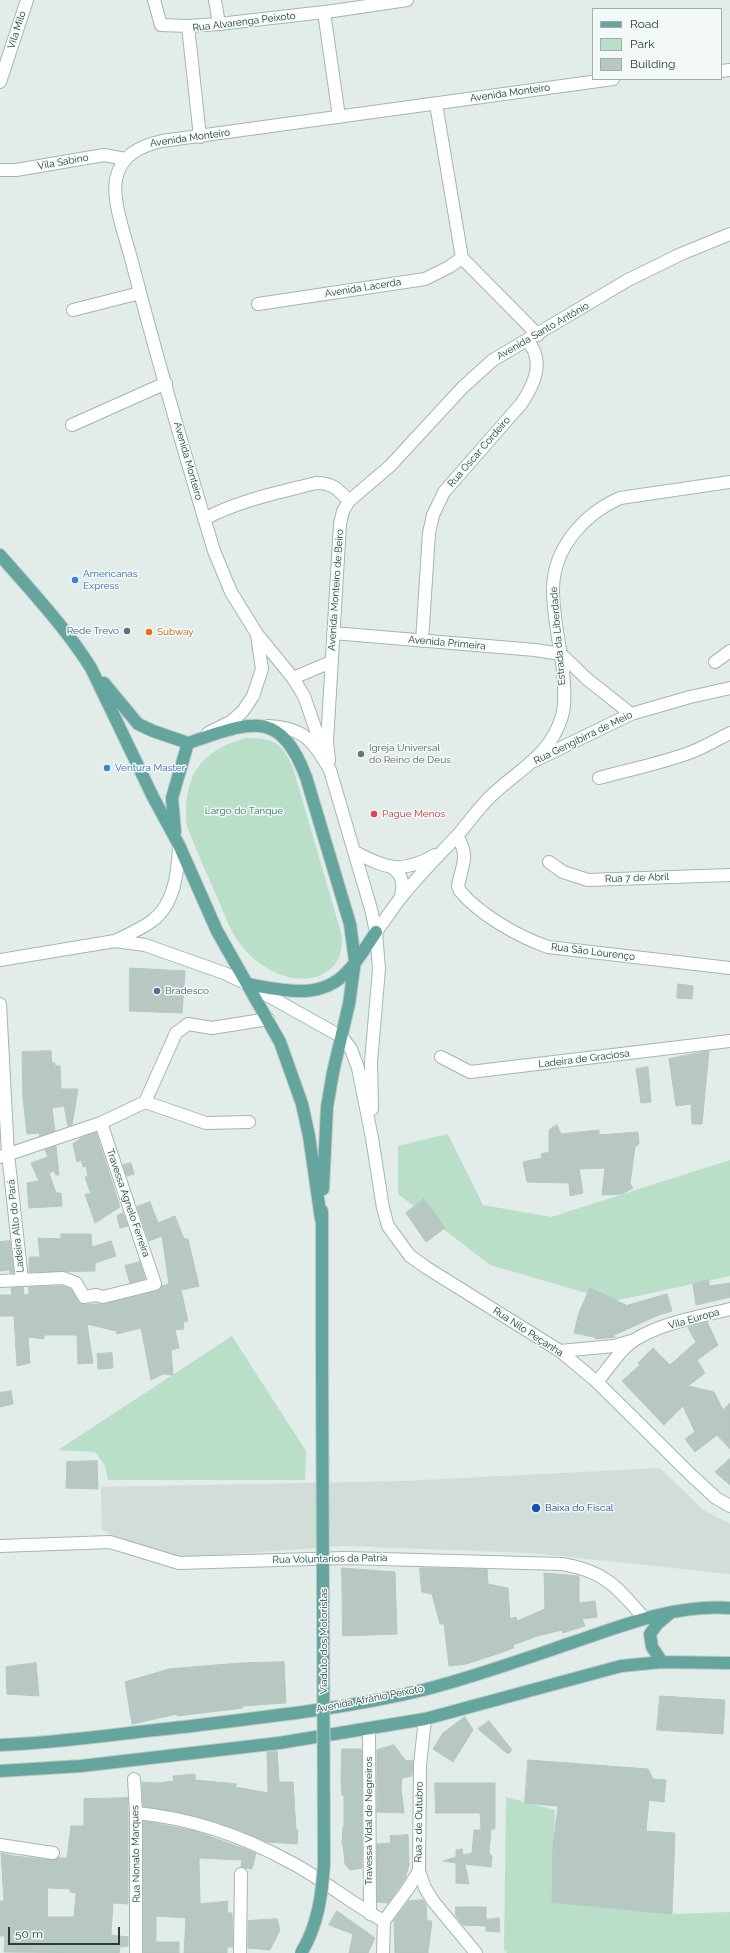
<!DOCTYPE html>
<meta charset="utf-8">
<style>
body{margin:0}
#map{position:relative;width:730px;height:1953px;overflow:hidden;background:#e2edea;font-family:Raleway,sans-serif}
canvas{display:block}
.legend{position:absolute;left:592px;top:8px;width:130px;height:72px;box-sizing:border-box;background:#f3f9f7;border:1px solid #9fafac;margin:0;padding:5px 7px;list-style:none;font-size:12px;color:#213f3b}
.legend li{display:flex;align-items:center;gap:8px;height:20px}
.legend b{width:20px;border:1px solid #9fafac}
.scale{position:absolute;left:8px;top:1927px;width:112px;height:18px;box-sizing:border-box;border:2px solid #213f3b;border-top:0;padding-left:5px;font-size:12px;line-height:14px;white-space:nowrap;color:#213f3b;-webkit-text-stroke:3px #f3f9f7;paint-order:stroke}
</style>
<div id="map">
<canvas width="730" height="1953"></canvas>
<ul class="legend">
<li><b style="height:5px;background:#64a59e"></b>Road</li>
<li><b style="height:11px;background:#b9dfc9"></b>Park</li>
<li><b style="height:11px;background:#b7c8c3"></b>Building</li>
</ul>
<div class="scale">50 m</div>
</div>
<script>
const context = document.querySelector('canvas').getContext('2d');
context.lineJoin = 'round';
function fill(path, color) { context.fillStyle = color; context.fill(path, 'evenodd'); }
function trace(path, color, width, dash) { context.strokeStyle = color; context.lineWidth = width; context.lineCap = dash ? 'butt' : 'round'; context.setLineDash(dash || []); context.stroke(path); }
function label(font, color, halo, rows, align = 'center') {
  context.font = font + ' Raleway,sans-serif'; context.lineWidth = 3; context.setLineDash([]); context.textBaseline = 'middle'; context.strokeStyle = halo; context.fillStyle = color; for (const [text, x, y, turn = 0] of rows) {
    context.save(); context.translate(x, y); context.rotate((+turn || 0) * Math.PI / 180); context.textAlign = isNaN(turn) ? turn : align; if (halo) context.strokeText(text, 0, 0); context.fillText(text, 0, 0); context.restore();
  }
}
const built = new Path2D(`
 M660 1468 702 1509 730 1524V1574L531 1553 344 1546 177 1558 126 1542 102 1530 101 1487 402 1481Z`);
const green = new Path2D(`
 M246 738C273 738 282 742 293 768L342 936C342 955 339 966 321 975 311 980 298 979 288 977 270 972 252 960 241 945 230 932 225 915 218 899 207 875 197 851 187 827 182 779 198 751 246 738Z
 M448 1134 483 1205 551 1217 730 1160V1276L614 1301 490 1265 398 1194V1146Z
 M232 1336 306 1451 305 1480H108L105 1466 95 1452 58 1450Z
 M506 1797 555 1810 552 1902 672 1914 730 1912V1953H507L504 1950Z`);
const building = new Path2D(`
 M130 968 185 971 182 1013 130 1011Z
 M678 984 693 986 692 999 677 998Z
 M51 1051 52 1063H55V1066H60L61 1089H78L72 1125 68 1126 64 1106 52 1108 55 1131 40 1136 39 1133 27 1134 23 1098 22 1052Z
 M709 1051 702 1124H692L691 1104 676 1106 669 1059Z
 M648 1067 651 1102 641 1103 636 1069Z
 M557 1125 561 1134 599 1130V1135L638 1132 639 1144 635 1147 630 1184 633 1188 622 1194 602 1195 605 1168 579 1169 583 1193 570 1196 569 1183 527 1182 523 1162 542 1158 541 1154 549 1152V1130Z
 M96 1132 120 1207 95 1223 85 1194H91L85 1177 88 1176 86 1166 83 1167 81 1160 77 1162 73 1144 81 1138Z
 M56 1146 59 1175H56L54 1171 49 1173 56 1193H61L62 1206 29 1208 27 1183 39 1181 31 1163 48 1157 45 1150Z
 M131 1163 134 1174 127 1176 123 1165Z
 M424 1199 445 1228 426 1242 406 1213Z
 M150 1202 158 1223 175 1216 184 1239H188L199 1286 181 1290 188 1321 183 1322 184 1329 175 1330 179 1348 171 1350 173 1375 163 1374 151 1380 141 1328 117 1334 116 1331 87 1324 93 1363 78 1364 77 1335H44V1339L28 1337 30 1363 17 1366 14 1316H0V1295H12L11 1288 23 1287 24 1295 29 1294V1287L62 1286 71 1289 81 1304H104L157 1291 162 1286 169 1284 162 1236 149 1241 137 1207Z
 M123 1213 128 1226 120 1228 117 1216Z
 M61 1234H91L92 1247 111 1241 116 1256 95 1263V1271L29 1272V1257H40L38 1238 61 1239Z
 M10 1241 14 1273H10V1270L0 1271V1242Z
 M140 1262 145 1279 130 1283 125 1266Z
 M709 1280V1286L730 1283V1297L696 1305 693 1284Z
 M590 1288 628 1306V1305L667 1294 672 1311 659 1315 614 1335 615 1337 596 1339 594 1337 574 1333 579 1313Z
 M707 1322 718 1345 697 1360 705 1373 688 1386 714 1392 723 1410 730 1403V1449L717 1435 695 1452 685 1439 695 1432 683 1406 664 1425 622 1381 640 1365 638 1363 653 1348 670 1365 696 1342 688 1328Z
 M112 1353 113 1368 98 1369 97 1354Z
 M11 1391 13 1404 0 1407V1393Z
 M730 1459V1485L715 1472Z
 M97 1461 98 1489 66 1488 67 1462Z
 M342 1568 395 1572 397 1634 343 1636Z
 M420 1568 487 1569 488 1584 508 1588 510 1619 516 1617 517 1621 545 1609 544 1573 579 1576V1603L595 1601 597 1617 582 1619 585 1626 563 1633 562 1630 537 1636 513 1645 514 1648 491 1656 466 1664 449 1666 444 1624H440L432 1594 422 1592Z
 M284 1662 286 1703 242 1706 243 1708 177 1716V1714L132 1724 125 1682 169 1669 240 1663Z
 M36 1663 39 1696 7 1694 6 1667Z
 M660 1696 725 1700 723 1734 657 1730Z
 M465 1717 473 1730 453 1762 433 1749 443 1733Z
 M489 1721 512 1750 508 1754 478 1729Z
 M394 1745 406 1761 413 1760 412 1776 402 1778 401 1789 404 1813 377 1812V1750Z
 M342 1749H361L362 1755V1868L350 1870 345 1864 343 1844H342L343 1827H344V1795H342L341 1780Z
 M277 1751 279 1782H293L296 1830H298L297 1844 267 1842 238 1830 199 1817 143 1806 142 1782 158 1783 174 1781 173 1776 195 1774V1780L237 1784 235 1787 268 1793 267 1752Z
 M528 1760 648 1769 653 1779 666 1780 664 1802 649 1800 646 1831 675 1833 672 1914 552 1902 553 1848 558 1806 525 1803Z
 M435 1783H495V1829H491L489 1853 492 1856 491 1867 465 1864 469 1884 456 1883V1863L443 1861 456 1857V1850L462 1849 463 1855 472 1853 474 1830H481L480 1813H436Z
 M128 1798V1904L113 1903 111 1935 128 1937V1946L120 1947 119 1953 4 1952 5 1936H0V1901H4L1 1853 14 1856 52 1860 59 1858H67L71 1826H84V1799ZM48 1888 70 1889V1892L76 1893 74 1917H48Z
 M144 1821 195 1831 256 1853 252 1869 241 1867 242 1860 199 1858 200 1904 228 1901 227 1913H232L233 1947H227V1953H184L186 1918 156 1916V1942H179V1953H144Z
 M408 1835 409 1865 405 1879 388 1903 377 1902V1844L391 1843 390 1836Z
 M423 1900 426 1904 427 1921H432L428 1953H395L394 1920 409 1901Z
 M456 1907H486V1926L463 1925 456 1916Z
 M337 1911 375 1938 368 1953H349L353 1934 329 1925Z
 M499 1918 500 1932 486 1931V1920Z
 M277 1919 280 1930 270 1950 248 1948V1921Z`);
const minor = new Path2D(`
 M154 0 161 25 188 26 219 24 333 11 407 0
 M215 0 219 24
 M324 12 339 117
 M188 26 200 137
 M0 82 27 0
 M436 104 462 258
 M0 170H16L104 155 125 159
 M462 258 538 335
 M258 304 425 279 449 267 462 258
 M73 310 140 293
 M72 425 166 383
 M204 519C240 500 277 493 316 483 333 483 338 489 349 501
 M333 633 535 650 561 654 587 679 631 714
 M422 641 429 533 433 515 444 492 521 404C530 391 541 371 535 354 534 349 530 345 528 340
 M715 662 730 651
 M293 678 331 662
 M329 761 327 742 340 524 343 511 349 501 390 466 463 387 493 360 628 280 681 254 730 234
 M534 761 631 714 690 697 730 688
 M599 778C631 769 664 763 694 751 706 746 718 739 730 733
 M457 836C470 857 462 864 458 886L460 891C480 915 519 937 548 947L730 968
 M549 862 563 872 588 880 730 875
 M0 1004 8 1154 22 1280
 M441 1057 470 1072 730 1041
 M145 1102 206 1123 249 1122
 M0 1157 101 1123 145 1102 176 1033 188 1024 212 1028 268 1019
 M0 1281 63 1278 76 1283 84 1297 96 1295 103 1297 155 1284 101 1123
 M560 1351 614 1346 631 1341
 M597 1382C609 1368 620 1349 636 1339 664 1322 699 1317 730 1309
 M0 1546 110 1542 179 1563 345 1558 562 1564C605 1571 617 1587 644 1618
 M425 1719 420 1765 419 1871 425 1888 433 1901 476 1953
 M369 1729 370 1914
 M134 1779 136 1813V1953
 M136 1813C191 1818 243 1836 292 1863 324 1880 352 1904 384 1921
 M0 1845 53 1853
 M240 1953 241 1874
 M383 1953 384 1921 407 1890 419 1871`);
const tertiary = new Path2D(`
 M721 71 730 70
 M208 733 232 721 243 711 253 696 262 669 257 635
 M327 762 304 696 293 678 257 634 231 592 214 551C185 455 157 359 132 262 126 238 112 203 116 179 121 155 140 146 162 141L613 79`);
const secondary = new Path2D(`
 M268 726C305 728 312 740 330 770L371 909 376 932 379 969 371 1062 372 1109
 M355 852C387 869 402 874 435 855
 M393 868C404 877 403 884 401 897
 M376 932C385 920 393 907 403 895 420 874 439 855 458 835 468 823 478 809 489 798 517 770 550 757 562 716 566 703 564 685 563 671 560 644 553 617 553 590 553 548 584 514 620 498L730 482
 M115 941C127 935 141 929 152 921 175 904 178 871 179 845
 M0 960 115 941 145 945 224 973 247 984 342 1037 351 1049 358 1068 372 1138 383 1208 388 1226 410 1256 427 1268 560 1351 597 1382 691 1475 716 1498 730 1506`);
const primary = new Path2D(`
 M0 555C32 592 66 628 91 668L153 797 179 845 217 931 280 1042 302 1104 309 1136 321 1219
 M104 683 138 724 153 731 188 743
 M188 743C247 724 279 705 306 777L350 924 355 961 349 1004 333 1072 327 1107 323 1189
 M175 832 172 798 188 743
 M247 984C281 990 320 1001 347 972 358 961 367 945 376 932
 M322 1211V1348
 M662 1662 652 1647 650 1634 658 1623 669 1614
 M0 1745C61 1743 122 1733 183 1727 263 1717 345 1709 423 1690 474 1677 524 1659 574 1642 624 1625 676 1604 730 1608
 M0 1771 81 1766 279 1743 425 1719 621 1666 662 1662 730 1663`);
const primaryBridge = new Path2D(`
 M301 1953C318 1926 322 1894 324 1864L322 1348`);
const markers = [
 [75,580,4,"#3f7fe0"],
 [127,631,4,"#5c6f8a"],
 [149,632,4,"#e8710a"],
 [361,754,4,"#6b7280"],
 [107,768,4,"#3f7fe0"],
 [374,814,4,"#e0444e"],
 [157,991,4,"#5c6f8a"],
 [536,1508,5,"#1a4fb4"]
];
const streetNames = [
 ["Rua Alvarenga Peixoto",244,22,-7],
 ["Vila Milo",17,30,-72],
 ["Avenida Monteiro",510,93,-8],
 ["Avenida Monteiro",190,138,-8],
 ["Vila Sabino",63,162,-10],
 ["Avenida Lacerda",363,288,-9],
 ["Avenida Santo Antônio",543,331,-30],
 ["Rua Oscar Cordeiro",479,452,-49],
 ["Avenida Monteiro",188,461,74],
 ["Avenida Monteiro de Beiro",336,590,-86],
 ["Estrada da Liberdade",558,636,-95],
 ["Avenida Primeira",447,643,5],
 ["Rua Gengibirra de Meio",583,738,-26],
 ["Rua 7 de Abril",637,878,-2],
 ["Rua São Lourenço",593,952,7],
 ["Ladeira de Graciosa",584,1059,-7],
 ["Travessa Agnelo Ferreira",128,1203,71],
 ["Ladeira Alto do Pará",16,1226,-96],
 ["Vila Europa",694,1319,-16],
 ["Rua Nilo Peçanha",528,1332,33],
 ["Rua Voluntarios da Patría",330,1559,-1],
 ["Viaduto dos Motoristas",324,1641,-90],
 ["Avenida Afrânio Peixoto",370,1699,-11],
 ["Travessa Vidal de Negreiros",369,1821,-90],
 ["Rua 2 de Outubro",419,1822,-89],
 ["Rua Nonato Marques",136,1854,-91]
];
const shopNames = [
 ["Americanas",83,574],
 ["Express",83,586],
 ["Ventura Master",115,768]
];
const serviceNames = [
 ["Rede Trevo",119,631],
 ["Bradesco",165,991,"left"]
];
const foodNames = [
 ["Subway",157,632]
];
const worshipNames = [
 ["Igreja Universal",369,748],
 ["do Reino de Deus",369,760]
];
const parkNames = [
 ["Largo do Tanque",244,811]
];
const healthNames = [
 ["Pague Menos",382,814]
];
const transitNames = [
 ["Baixa do Fiscal",545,1508]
];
fill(built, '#d0ddd9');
fill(green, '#b9dfc9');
fill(building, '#b7c8c3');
trace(building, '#b4c7c2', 1);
trace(minor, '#a4b5b2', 14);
trace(tertiary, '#a4b5b2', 14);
trace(secondary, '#9fb9b4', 14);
trace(primary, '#c1c9c8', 14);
trace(minor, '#fff', 12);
trace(tertiary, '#fff', 12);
trace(secondary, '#fff', 12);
trace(primary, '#64a59e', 12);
trace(primaryBridge, '#c1c9c8', 14, []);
trace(primaryBridge, '#64a59e', 12);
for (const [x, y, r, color] of markers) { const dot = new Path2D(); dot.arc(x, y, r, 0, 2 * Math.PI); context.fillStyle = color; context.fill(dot); trace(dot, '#f3f9f7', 1.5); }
label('10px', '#213f3b', '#f3f9f7', streetNames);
label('10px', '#366cbe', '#f3f9f7', shopNames, 'left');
label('10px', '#4e5e75', '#f3f9f7', serviceNames, 'right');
label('10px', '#c56008', '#f3f9f7', foodNames, 'left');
label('10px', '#5b616d', '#f3f9f7', worshipNames, 'left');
label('10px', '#287853', '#f3f9f7', parkNames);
label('10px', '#be3a42', '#f3f9f7', healthNames, 'left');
label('10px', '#164399', '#f3f9f7', transitNames, 'left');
</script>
